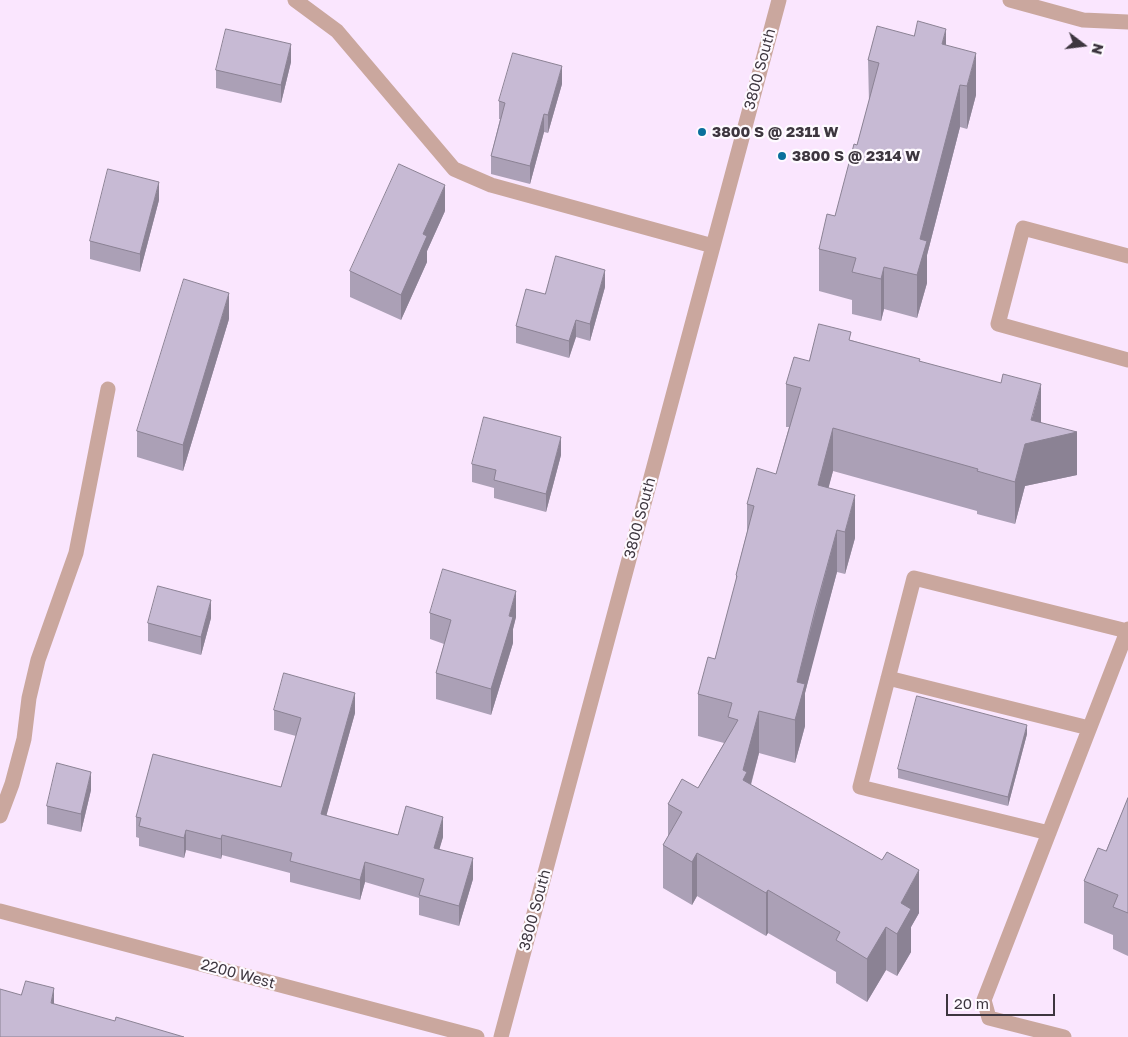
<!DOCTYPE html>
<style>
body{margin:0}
#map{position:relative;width:1128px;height:1037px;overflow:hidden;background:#fae6fe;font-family:"Golos Text",sans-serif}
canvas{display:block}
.north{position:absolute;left:1058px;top:20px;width:50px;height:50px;-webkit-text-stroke:4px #fefaff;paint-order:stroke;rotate:105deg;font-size:14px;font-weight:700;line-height:20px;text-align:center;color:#3d363f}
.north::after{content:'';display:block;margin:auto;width:18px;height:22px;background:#3d363f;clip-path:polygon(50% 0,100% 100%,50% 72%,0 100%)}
.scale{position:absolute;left:946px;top:994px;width:109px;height:22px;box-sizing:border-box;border:2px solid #3d363f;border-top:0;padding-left:6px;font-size:15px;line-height:18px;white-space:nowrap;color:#3d363f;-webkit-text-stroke:4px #fefaff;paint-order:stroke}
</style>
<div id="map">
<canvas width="1128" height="1037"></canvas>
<div class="north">N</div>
<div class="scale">20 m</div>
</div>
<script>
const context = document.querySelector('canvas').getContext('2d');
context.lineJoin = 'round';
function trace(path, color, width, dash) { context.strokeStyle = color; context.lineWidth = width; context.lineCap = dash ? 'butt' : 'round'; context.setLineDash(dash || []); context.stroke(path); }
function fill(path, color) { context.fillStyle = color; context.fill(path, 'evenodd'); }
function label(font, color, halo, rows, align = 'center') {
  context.font = font + ' "Golos Text",sans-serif'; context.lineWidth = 4.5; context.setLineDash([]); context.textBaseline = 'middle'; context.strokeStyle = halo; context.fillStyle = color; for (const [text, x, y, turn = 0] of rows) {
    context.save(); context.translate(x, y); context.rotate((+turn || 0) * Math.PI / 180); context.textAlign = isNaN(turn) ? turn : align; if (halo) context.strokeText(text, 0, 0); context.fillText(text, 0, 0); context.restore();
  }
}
const minor = new Path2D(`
 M295 0 337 31 454 169 491 185 713 246
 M1010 0 1083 20 1128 22
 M1128 256 1023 228 998 324 1128 360
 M888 678 1089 728
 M0 816 12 784 24 739 29 698 38 660 76 553 108 389
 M1049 833 860 787 914 578 1127 631
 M0 911 477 1037
 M501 1037 779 0
 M1064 1037 989 1018 984 1000 1128 629`);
const wall = new Path2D(`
 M946 45 976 95 967 129 960 127 927 255V283L917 318 884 309 881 321 852 314V300L819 291V249L835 216 857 145 869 102 868 60Z
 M291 62 281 103 216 88V70Z
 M562 84 548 133 544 132 530 184 491 174V156L500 119H499V101Z
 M159 200 140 272 90 259V241Z
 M445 211 427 251V262L401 320 350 297V271Z
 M605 287 590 341 576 337 569 358 516 343V326L545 294Z
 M229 319 183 471 137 457V431Z
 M851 340 920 361 1041 422 1077 475 1025 486 1015 524 977 514V511L833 471 828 488 855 538 845 574 837 572 815 652 805 693V726L795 763 759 753 751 785 919 913 911 927V952L897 976 886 970 867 1002 836 983V972L768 933 766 936 697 896 692 905 663 888V845L668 838V804L698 788 724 743 698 736V694L715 659 736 582V575L747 532V504L776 474 789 427H786V384L809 361Z
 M561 455 546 512 494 498V488L472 482V464Z
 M430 613 516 617 513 629V643L491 715 436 699V673L444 644 430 639Z
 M211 618 201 655 148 641V623Z
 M274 710 355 713 326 816 398 835 443 837 439 849 473 879 459 926 419 915V898L365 882 360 900 290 882V873L222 855 221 859 186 850 184 858 139 846V838L136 837V817L281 787 296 736 274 730Z
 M1027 734 1008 806 898 778V769Z
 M91 790 81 832 47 824V806Z
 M1128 798V956L1113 949V935L1084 923V881L1106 851Z`);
const shadedWall = new Path2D(`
 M946 29V71L942 44Z
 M291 44V62L281 103V85Z
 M976 53V95L967 129V86Z
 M562 66V84L548 133V115Z
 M960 85V127L927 255V283L917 318V275L920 239Z
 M544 114V132L530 184V166Z
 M159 182V200L140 272V254Z
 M445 185V211L427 251V262L401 320V295L423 234Z
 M884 267V309L881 321V279Z
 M605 270V287L590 341V324Z
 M229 293V319L183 471V445Z
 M576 320V337L569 358V341Z
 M1041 384V427L1077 432V475L1025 486 1015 524V482Z
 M833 428V471L818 528V485Z
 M561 437V455L546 512V494Z
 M855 495V538L845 574V532Z
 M837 530V572L805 693V726L795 763V720L797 682Z
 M516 591V617L513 629V643L491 715V689L509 616Z
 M211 600V618L201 655V637Z
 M355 693V713L321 835V814Z
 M759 711V753L747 798 743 780V770Z
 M1027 725V734L1008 806V797Z
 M91 772V790L81 832V814Z
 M443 817V837L434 868V848Z
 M186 830V850L184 858V838Z
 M222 835V855L221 859V839Z
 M697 853V896L692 905V862Z
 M473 858V879L459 926V906Z
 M365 862V882L360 900V880Z
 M919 870V913L911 927V952L897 976V934L901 903Z
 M768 890V933L766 936V893Z
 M886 927V970L867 1002V959Z
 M54 988V1012L51 1003Z`);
const building = new Path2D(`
 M918 21 946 29 942 44 976 53 967 86 960 85 920 239 927 241 917 275 884 267 881 279 852 272 856 258 819 249 827 214 835 216 854 144 857 145 879 63 868 60 877 26 914 36Z
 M226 29 291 44 281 85 216 70Z
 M513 53 562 66 548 115 544 114 530 166 491 156 505 103 499 101Z
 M399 164 445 185 423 234 427 236 401 295 350 271Z
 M108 169 159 182 140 254 90 241Z
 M556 256 605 270 590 324 576 320 569 341 516 326 526 289 545 294Z
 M184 279 229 293 183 445 137 431Z
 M819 324 851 332 849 340 920 359 919 361 1001 383 1003 374 1041 384 1031 420 1077 432 1025 444 1015 482 977 471 978 469 833 428 818 485 855 495 845 532 837 530 815 610 797 682 805 684 795 720 759 711 743 770 747 772 743 780 882 860 887 852 919 870 901 903 911 909 897 934 886 927 867 959 836 940 840 932 768 890 766 893 697 853 692 862 663 845 682 812 668 804 682 779 698 788 738 720 728 717 732 703 698 694 708 657 715 659 737 576 736 575 754 506 747 504 757 468 776 474 801 388 786 384 794 357 809 361Z
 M484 417 561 437 546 494 494 480 496 470 472 464Z
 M443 569 516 591 509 616 513 617 491 689 436 673 451 620 430 613Z
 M158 586 211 600 201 637 148 623Z
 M284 673 355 693 321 814 398 835 406 806 443 817 434 848 473 858 459 906 419 895 424 879 365 862 360 880 290 861 292 853 222 835 221 839 186 830 184 838 139 826 141 818 136 817 153 754 281 787 301 718 274 710Z
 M917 696 1027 725 1008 797 898 769Z
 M57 763 91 772 81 814 47 806Z
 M1128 798V913L1113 907 1118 895 1084 881 1098 848 1106 851Z
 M26 981 54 988 51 1003 115 1021 116 1017 184 1037H0V989L21 995Z`);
const markers = [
 [702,132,5,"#096f9c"],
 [782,156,5,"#096f9c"]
];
const streetNames = [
 ["3800 South",760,69,-75],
 ["3800 South",640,518,-75],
 ["3800 South",535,910,-75],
 ["2200 West",238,974,15]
];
const poiNames = [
 ["3800 S @ 2311 W",712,132],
 ["3800 S @ 2314 W",792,156]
];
trace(minor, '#caa79e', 15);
fill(wall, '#aba0b6');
fill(shadedWall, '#8b8294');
fill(building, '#c7bad4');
trace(building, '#8b8294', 1);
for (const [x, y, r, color] of markers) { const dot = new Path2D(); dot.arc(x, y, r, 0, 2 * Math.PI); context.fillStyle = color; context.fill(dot); trace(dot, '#fefaff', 2); }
label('15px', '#3d363f', '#fefaff', streetNames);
label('bold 15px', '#3d363f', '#fefaff', poiNames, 'left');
</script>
